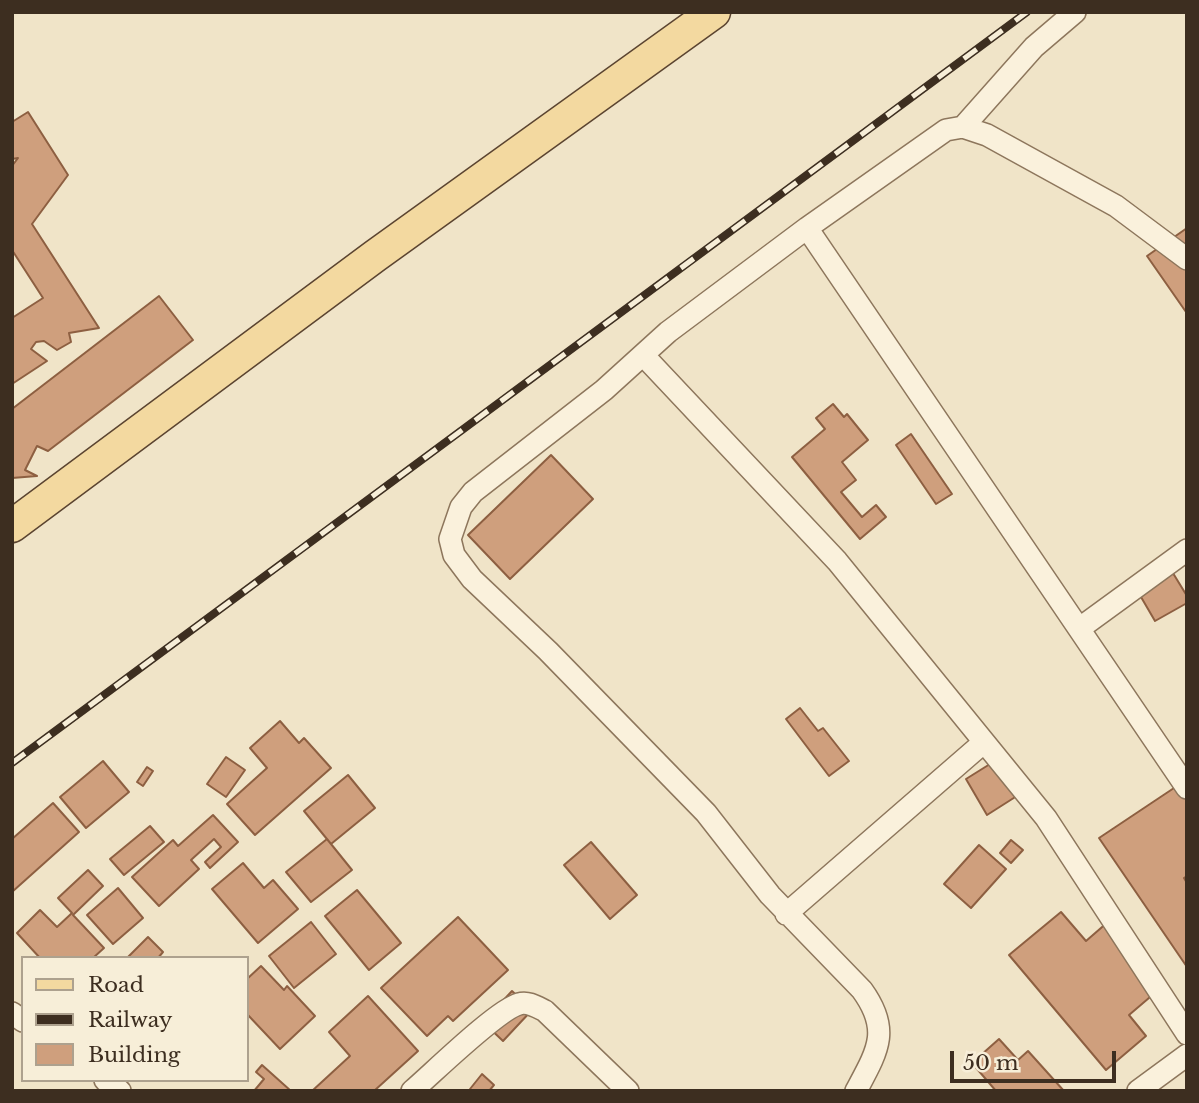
<!DOCTYPE html>
<style>
body{margin:0}
#map{position:relative;width:1199px;height:1103px;overflow:hidden;background:#f0e4c8;font-family:"Libre Baskerville",serif}
canvas{display:block}
.frame{position:absolute;inset:0;border:14px solid #3d2e20;pointer-events:none}
.legend{position:absolute;left:21px;top:956px;width:228px;height:126px;box-sizing:border-box;background:#f7eed8;border:2px solid #ada18e;margin:0;padding:9px 12px;list-style:none;font-size:21px;color:#3d2e20}
.legend li{display:flex;align-items:center;gap:14px;height:35px}
.legend b{width:35px;border:2px solid #ada18e}
.scale{position:absolute;left:950px;top:1051px;width:166px;height:32px;box-sizing:border-box;border:4px solid #3d2e20;border-top:0;padding-left:9px;font-size:21px;line-height:24px;white-space:nowrap;color:#3d2e20;-webkit-text-stroke:5px #f7eed8;paint-order:stroke}
</style>
<div id="map">
<canvas width="1199" height="1103"></canvas>
<div class="frame"></div>
<ul class="legend">
<li><b style="height:9px;background:#f3d9a0"></b>Road</li>
<li><b style="height:9px;background:#3d2e20"></b>Railway</li>
<li><b style="height:19px;background:#cf9f7d"></b>Building</li>
</ul>
<div class="scale">50 m</div>
</div>
<script>
const context = document.querySelector('canvas').getContext('2d');
context.lineJoin = 'round';
function fill(path, color) { context.fillStyle = color; context.fill(path, 'evenodd'); }
function trace(path, color, width, dash) { context.strokeStyle = color; context.lineWidth = width; context.lineCap = dash ? 'butt' : 'round'; context.setLineDash(dash || []); context.stroke(path); }
const building = new Path2D(`
 M28 112 68 175 32 224 99 328 69 333 71 342 57 350 44 341 36 342 31 349 47 361 12 384V318L43 298 12 250V166L18 158 12 159V122Z
 M1187 228V312H1186L1147 256Z
 M159 296 193 340 48 451 37 446 25 470 37 476 12 478V409Z
 M833 404 844 417 847 414 868 440 842 462 856 480 841 492 862 517 876 505 886 517 860 539 792 457 825 429 816 418Z
 M911 434 952 494 936 504 896 445Z
 M551 455 593 499 510 579 468 535Z
 M1168 565 1187 596V603L1155 621 1134 585Z
 M800 708 818 731 823 728 849 761 829 776 786 719Z
 M280 721 299 743 304 738 331 768 255 835 227 804 267 768 250 748Z
 M226 757 245 770 226 797 207 784Z
 M998 759 1020 794 987 815 966 779Z
 M103 761 129 792 86 828 60 797Z
 M147 767 153 771 143 786 137 782Z
 M348 775 375 808 331 844 304 811Z
 M1177 786 1187 800V876L1184 878 1187 883V967L1099 838Z
 M53 803 79 832 12 892V839Z
 M213 815 238 842 210 868 205 862 221 847 214 839 191 860 199 869 159 906 132 877 173 840 178 846Z
 M150 826 164 842 124 875 110 859Z
 M327 839 352 870 311 902 286 872Z
 M1011 840 1023 850 1011 863 1000 853Z
 M591 842 637 895 610 919 564 865Z
 M979 845 1006 869 971 908 944 884Z
 M243 863 264 888 273 880 298 909 258 943 212 889Z
 M88 870 103 886 73 915 104 948 93 958H40L17 933 40 910 57 927 72 913 58 898Z
 M118 888 143 918 113 944 87 915Z
 M357 890 401 943 369 970 325 916Z
 M1061 912 1086 941 1109 921 1163 986 1129 1015 1146 1036 1106 1070 1009 955Z
 M458 917 508 970 453 1021 448 1016 427 1036 381 988Z
 M311 922 336 954 294 988 269 956Z
 M148 937 163 952 158 958H127Z
 M261 966 284 990 287 986 315 1016 280 1049 247 1014V979Z
 M512 991 532 1010 503 1041 483 1022Z
 M368 996 418 1051 374 1091H312L350 1056 329 1032Z
 M999 1039 1018 1060 1028 1051 1064 1091H996L972 1063Z
 M262 1065 291 1091H254L264 1079 256 1072Z
 M482 1074 494 1085 489 1091H472L470 1089Z`);
const street = new Path2D(`
 M963 127 1034 47 1075 12
 M807 228 946 130 963 127 987 135 1116 206 1187 259
 M644 356 837 561 1046 818 1187 1034
 M1080 628 1187 550
 M786 914 983 743
 M12 1013 23 1021
 M105 1080 120 1091
 M412 1091C433 1073 497 1010 519 1004 528 1001 537 1007 545 1011L628 1091
 M856 1091C878 1050 891 1030 862 990L770 895 706 813 548 651 472 579 454 555 450 539 461 507 473 492 604 390 668 332 807 228 1187 788
 M1138 1091 1187 1055`);
const primary = new Path2D(`
 M12 526 375 256 714 12`);
const rail = new Path2D(`
 M12 763 1027 12`);
fill(building, '#cf9f7d');
trace(building, '#8d5f41', 2);
trace(street, '#8d765c', 24);
trace(primary, '#5b4430', 35);
trace(street, '#faf1dc', 21);
trace(primary, '#f3d9a0', 32);
trace(rail, '#3d2e20', 8);
trace(rail, '#f7eed8', 5, [16]);
</script>
